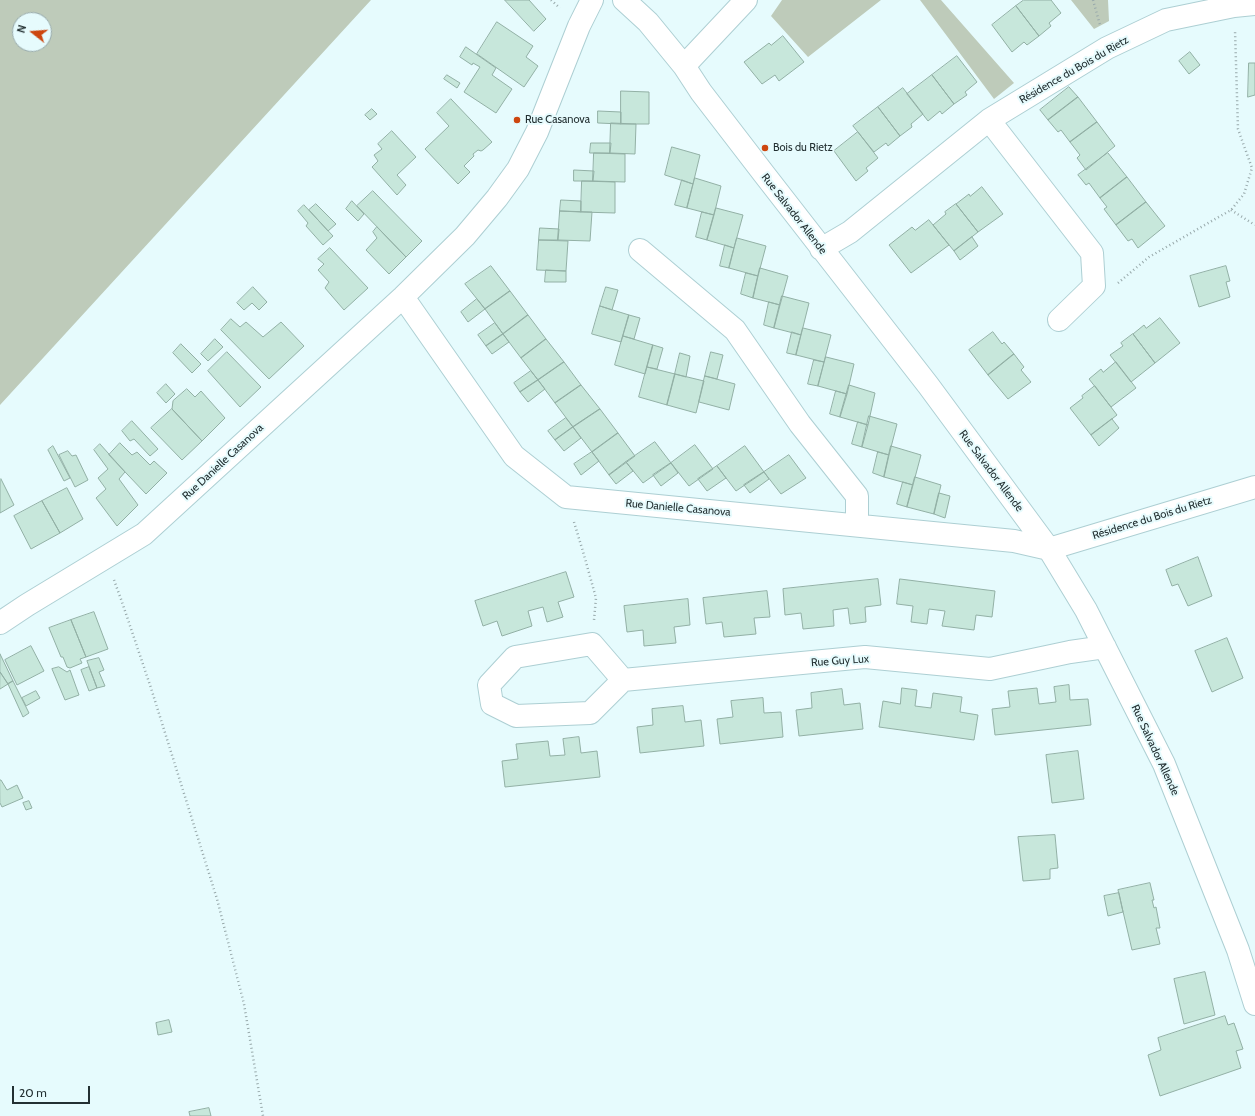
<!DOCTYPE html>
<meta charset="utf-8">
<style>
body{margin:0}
#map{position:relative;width:1255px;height:1116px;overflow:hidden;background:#e6fbfd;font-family:Cabin,sans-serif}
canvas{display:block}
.north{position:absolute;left:12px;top:12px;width:40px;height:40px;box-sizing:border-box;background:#e6fbfd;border:1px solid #98aaac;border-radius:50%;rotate:287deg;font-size:11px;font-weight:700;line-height:16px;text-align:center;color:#233032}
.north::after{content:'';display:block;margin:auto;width:14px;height:18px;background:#cd460f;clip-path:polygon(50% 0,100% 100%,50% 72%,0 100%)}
.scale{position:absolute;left:12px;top:1086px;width:78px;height:18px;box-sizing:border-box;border:2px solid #233032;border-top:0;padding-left:5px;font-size:12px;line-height:14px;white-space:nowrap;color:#233032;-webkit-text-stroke:3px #e6fbfd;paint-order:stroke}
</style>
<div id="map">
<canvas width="1255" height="1116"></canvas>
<div class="north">N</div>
<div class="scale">20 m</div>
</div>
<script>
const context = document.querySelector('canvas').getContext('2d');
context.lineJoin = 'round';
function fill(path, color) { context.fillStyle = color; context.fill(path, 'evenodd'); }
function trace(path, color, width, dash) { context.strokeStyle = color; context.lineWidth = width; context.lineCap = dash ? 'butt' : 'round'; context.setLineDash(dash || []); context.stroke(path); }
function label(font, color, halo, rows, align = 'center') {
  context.font = font + ' Cabin,sans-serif'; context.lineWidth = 4; context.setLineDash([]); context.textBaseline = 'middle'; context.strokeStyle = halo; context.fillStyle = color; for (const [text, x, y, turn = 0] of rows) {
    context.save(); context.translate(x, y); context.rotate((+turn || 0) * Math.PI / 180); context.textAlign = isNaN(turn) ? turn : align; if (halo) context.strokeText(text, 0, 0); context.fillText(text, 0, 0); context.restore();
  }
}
const green = new Path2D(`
 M0 0H371L0 405ZM20 20H44V44H20Z
 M782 0H881L808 57 771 16Z
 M920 0H941L1014 83 994 99Z
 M1071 0H1108L1109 21 1094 29Z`);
const building = new Path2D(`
 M505 0H529L546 19 534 31Z
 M1024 0H1051L1061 13 1049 23 1051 26 1039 36 1016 6Z
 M1016 6 1039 36 1027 45 1024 42 1012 52 992 25Z
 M497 22 533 46 526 57 538 66 524 87 477 54Z
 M783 36 804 62 779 81 775 75 762 84 744 62 769 43 771 45Z
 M466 47 496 68 492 75 512 89 496 113 464 92 480 67 473 63 472 65 460 57Z
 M1190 52 1200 65 1189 74 1179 61Z
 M957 56 977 82 965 92 967 95 954 104 932 75Z
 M1249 63H1255V95L1248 97Z
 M447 75 460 83 457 88 444 79Z
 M932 75 954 104 942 114 940 111 928 121 907 94Z
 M1069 87 1078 97 1048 120 1040 110Z
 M903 88 923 114 911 124 912 127 900 136 878 107Z
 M621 91 649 92V124H621Z
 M1078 97 1097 122 1070 142 1061 130 1058 132 1048 120Z
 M451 99 492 142 483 150 481 151 478 150 473 154 474 156 464 166 470 172 458 184 425 149 449 126 437 113Z
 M878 107 900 136 888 146 886 143 874 152 853 126Z
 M372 109 377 114 370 120 365 115Z
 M598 111 621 112V124L598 123Z
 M1097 122 1115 146 1086 170 1077 158 1080 155 1070 142Z
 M611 123 636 124 635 154 610 153Z
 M392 131 416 157 397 175 406 185 397 195 372 167 378 161 374 155 382 149 378 144Z
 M858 132 878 158 866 168 868 171 856 181 834 151Z
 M591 143H611L610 153H590Z
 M672 147 700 155 693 184 665 175Z
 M594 153 625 154V182L593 181Z
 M1108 153 1127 177 1100 198 1089 183 1086 185 1078 175Z
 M574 170 594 171 593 181H574Z
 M1127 177 1146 202 1116 225 1104 209 1107 207 1100 198Z
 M695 178 721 186 714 215 687 208Z
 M682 180 693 184 687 208 675 205Z
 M582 181 615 182V213L581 212Z
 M982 187 1003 214 978 232 956 204 969 194 970 196Z
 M373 191 422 241 406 257 357 206Z
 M561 200 581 201V212L560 211Z
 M352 201 364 214 358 221 346 209Z
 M1146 202 1165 226 1138 248 1132 239 1128 241 1116 225Z
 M316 204 336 224 328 231 309 210Z
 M956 204 978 232 954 251 933 225 946 214 945 212Z
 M304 205 333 236 323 245 306 226 308 223 298 211Z
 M716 208 743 215 734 248 707 240Z
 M560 211 592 212 590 241 558 240Z
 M702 212 714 215 707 240 696 237Z
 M929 220 949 245 911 273 889 245 912 227 915 230Z
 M377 227 406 257 389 274 366 250 377 238 373 232Z
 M540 228 559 229 558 240H539Z
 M972 237 978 246 960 260 954 251Z
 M737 238 766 246 758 276 729 268Z
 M539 240 568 241 566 271 537 270Z
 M725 245 734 248 729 268 720 266Z
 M330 248 368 288 344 310 325 288 329 282 318 270 324 264 318 259Z
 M491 266 510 291 485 309 465 284Z
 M1226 266 1230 281 1226 282 1230 297 1199 307 1190 276Z
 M760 268 788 276 780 305 753 298Z
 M546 270 566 271V282H545Z
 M746 273 758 276 753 298 741 294Z
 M253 287 267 302 259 310 252 303 244 310 237 303Z
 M606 287 618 290 612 310 600 306Z
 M510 291 528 315 503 334 485 309Z
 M782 296 809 303 801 335 774 328Z
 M477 299 485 309 468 322 461 312Z
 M769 302 780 305 774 328 764 325Z
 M600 306 629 315 621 342 592 334Z
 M528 315 546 339 521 358 503 334Z
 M629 315 640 318 634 339 623 336Z
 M1160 318 1180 343 1155 363 1133 334 1144 325 1146 328Z
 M231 319 240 327 246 322 263 337 281 322 304 346 269 379 221 330Z
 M495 323 503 334 486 346 478 335Z
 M803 328 831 335 824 362 796 355Z
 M792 332 801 335 796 355 787 353Z
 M993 332 1002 344 1004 342 1014 354 988 375 969 350Z
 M503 334 509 342 492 354 486 346Z
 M1133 334 1155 363 1131 382 1110 355 1123 346 1121 343Z
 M623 336 653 345 645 374 615 365Z
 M215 339 223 347 208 361 201 354Z
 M546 339 564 362 538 380 521 358Z
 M181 344 201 364 192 373 173 353Z
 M653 345 663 348 657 369 647 367Z
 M227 352 261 387 240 407 208 371Z
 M711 352 723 355 717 379 705 376Z
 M680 353 690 356 686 377 675 374Z
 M1014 354 1024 367 1021 370 1031 382 1008 399 988 375Z
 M826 357 854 364 847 394 818 386Z
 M814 360 824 362 818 386 808 384Z
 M564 362 581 385 555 403 538 380Z
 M1116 362 1136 388 1111 407 1089 379 1101 369 1103 372Z
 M647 367 675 374 667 405 639 397Z
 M531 371 538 380 520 392 514 383Z
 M675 374 704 381 696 413 667 405Z
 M705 376 735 384 729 410 699 402Z
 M538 380 545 389 528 402 520 392Z
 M166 384 175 394 166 403 157 393Z
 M581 385 600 409 573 427 555 403Z
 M849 385 875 393 868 425 840 417Z
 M1095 386 1117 415 1091 435 1070 408 1083 398 1082 396Z
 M187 389 195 397 201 391 225 418 202 441 172 409 173 401Z
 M836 391 847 394 840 417 830 414Z
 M172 409 202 441 182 460 151 428Z
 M600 409 618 433 592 452 573 427Z
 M869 416 897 424 889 455 862 447Z
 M566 418 573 427 555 440 548 431Z
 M1112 419 1119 428 1099 446 1091 435Z
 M132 421 158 449 150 456 134 439 130 441 122 431Z
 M858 422 868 425 862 447 852 444Z
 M573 427 581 438 564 451 555 440Z
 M618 433 635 456 609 475 592 452Z
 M655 442 671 463 643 483 626 462Z
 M120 443 132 455 137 452 150 465 154 461 167 473 146 494 109 455Z
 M100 444 125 472 119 479 138 505 117 526 96 498 106 489 98 478 108 469 94 450Z
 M695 445 713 469 689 486 671 463Z
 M53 446 70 478 64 481 48 450Z
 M745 446 764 472 736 491 717 466Z
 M891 446 921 455 913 485 884 477Z
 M68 451 72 456 76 455 88 480 75 487 59 455Z
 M592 452 599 461 581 475 574 464Z
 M878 452 889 455 884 477 873 473Z
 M789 455 806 478 781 494 764 472Z
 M626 462 633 471 616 484 609 475Z
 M671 463 678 473 661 486 653 475Z
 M717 466 726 478 707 491 698 479Z
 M764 472 769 479 750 493 744 485Z
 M915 477 941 485 934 514 907 507Z
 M1 479 14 505 0 513V480Z
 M903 482 913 485 907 507 897 504Z
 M67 488 83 519 60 533 42 501Z
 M939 493 950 496 945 518 934 514Z
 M42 501 60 533 31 549 14 516Z
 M1198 557 1212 596 1188 606 1178 584 1172 586 1166 570Z
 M566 572 574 597 558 602 563 617 547 622 543 607 528 611 532 626 502 636 497 621 483 626 475 601Z
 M878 579 881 605 865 607 866 622 850 624 848 608 833 610 834 626 803 629 801 613 785 615 783 589Z
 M900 579 995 591 992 617 976 615 974 630 942 626 945 611 929 609 927 624 911 622 913 606 897 604Z
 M767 591 770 617 754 618 756 634 724 637 722 622 706 624 703 598Z
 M688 599 690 625 674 627 676 643 644 646 643 630 627 632 624 606Z
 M94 612 108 649 86 657 71 620Z
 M71 620 86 657 80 659 82 663 70 668 67 667 63 657H61L49 628Z
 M1227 638 1243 678 1212 692 1195 651Z
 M31 646 44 671 17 685 5 660Z
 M0 654 13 681 8 684 0 672Z
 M99 658 104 670 99 672 105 686 97 688 87 661Z
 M59 667 67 672 70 670 79 695 65 700 52 669Z
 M89 667 97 688 89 691 81 670Z
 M0 672 8 684 0 689Z
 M13 681 29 713 23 717 8 684Z
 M1069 685 1070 700 1088 699 1091 725 995 735 992 709 1010 707 1008 691 1037 688 1039 704 1056 702 1054 687Z
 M902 688 917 690 915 706 931 708 933 693 962 697 960 712 978 715 974 740 879 727 883 701 900 704Z
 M842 689 844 705 860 703 863 729 799 736 796 710 812 708 811 693Z
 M36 691 40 698 26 706 22 698Z
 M763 698 764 713 781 712 783 737 720 744 717 719 733 717 731 701Z
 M683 706 685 722 701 720 704 746 640 753 637 727 653 725 652 709Z
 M579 737 581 753 597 751 600 777 505 787 502 761 518 759 516 744 548 741 550 756 565 755 563 739Z
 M1078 751 1084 799 1052 803 1046 755Z
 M0 780H1L7 790 17 785 23 798 2 807 0 803Z
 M29 801 32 808 26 810 23 803Z
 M1055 835 1058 868 1050 869V879L1023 881 1018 837Z
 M1150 883 1154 900H1152L1154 908 1156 907 1160 928H1156L1160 944 1132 950 1118 890Z
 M1119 893 1123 912 1108 916 1104 896Z
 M1205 972 1215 1015 1184 1024 1174 979Z
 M1225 1016 1228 1025 1234 1023 1243 1049 1236 1051 1241 1068 1160 1096 1148 1055 1161 1050 1158 1038Z
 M169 1020 172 1032 158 1035 156 1023Z
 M209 1108 211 1116H190L189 1112Z`);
const path = new Path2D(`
 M551 0 560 8
 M1093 0 1100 25
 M1231 210 1255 225
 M1118 283 1149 257 1231 210 1244 194 1252 168 1238 129 1235 30
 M574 522 584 555 596 598 594 620
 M114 580 122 602 151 688 217 899 244 1004 263 1116`);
const minor = new Path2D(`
 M624 0 648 22 684 66 701 92 764 174 928 385 1049 549 1086 610 1164 764 1238 950 1255 1004
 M684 66 746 0
 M989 120 1092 253 1094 286 1059 320
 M821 249 850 232 989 120 1107 48 1166 20 1234 6 1255 4
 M640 250 735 330 800 424 857 496V524
 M403 297 514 456 566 497 1014 541 1049 549 1255 487
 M0 623 27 605 144 534 403 297 465 236 497 198 518 169 537 132 579 26 592 0
 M623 680 590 713 516 716 492 704 489 685 515 657 592 644 623 680 865 657 990 669 1070 652 1105 647`);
const markers = [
 [517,120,4,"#cd460f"],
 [765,148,4,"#cd460f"]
];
const streetNames = [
 ["Résidence du Bois du Rietz",1074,70,-30],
 ["Rue Salvador Allende",794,214,52],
 ["Rue Danielle Casanova",223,462,-43],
 ["Rue Salvador Allende",991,471,53],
 ["Rue Danielle Casanova",678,508,5],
 ["Résidence du Bois du Rietz",1152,518,-17],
 ["Rue Guy Lux",840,661,-4],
 ["Rue Salvador Allende",1155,750,65]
];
const poiNames = [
 ["Rue Casanova",525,120],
 ["Bois du Rietz",773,148]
];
fill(green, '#becbba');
fill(building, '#c7e7db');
trace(building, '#92b0a5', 1);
trace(minor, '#adcfd3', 24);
trace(path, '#98a9ab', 2.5, [1, 3]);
trace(minor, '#fff', 22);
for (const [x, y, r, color] of markers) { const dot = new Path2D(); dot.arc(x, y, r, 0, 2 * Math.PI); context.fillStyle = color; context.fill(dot); trace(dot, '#e6fbfd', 1.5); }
label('11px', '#233032', '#e6fbfd', streetNames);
label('11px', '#233032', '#e6fbfd', poiNames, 'left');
</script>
